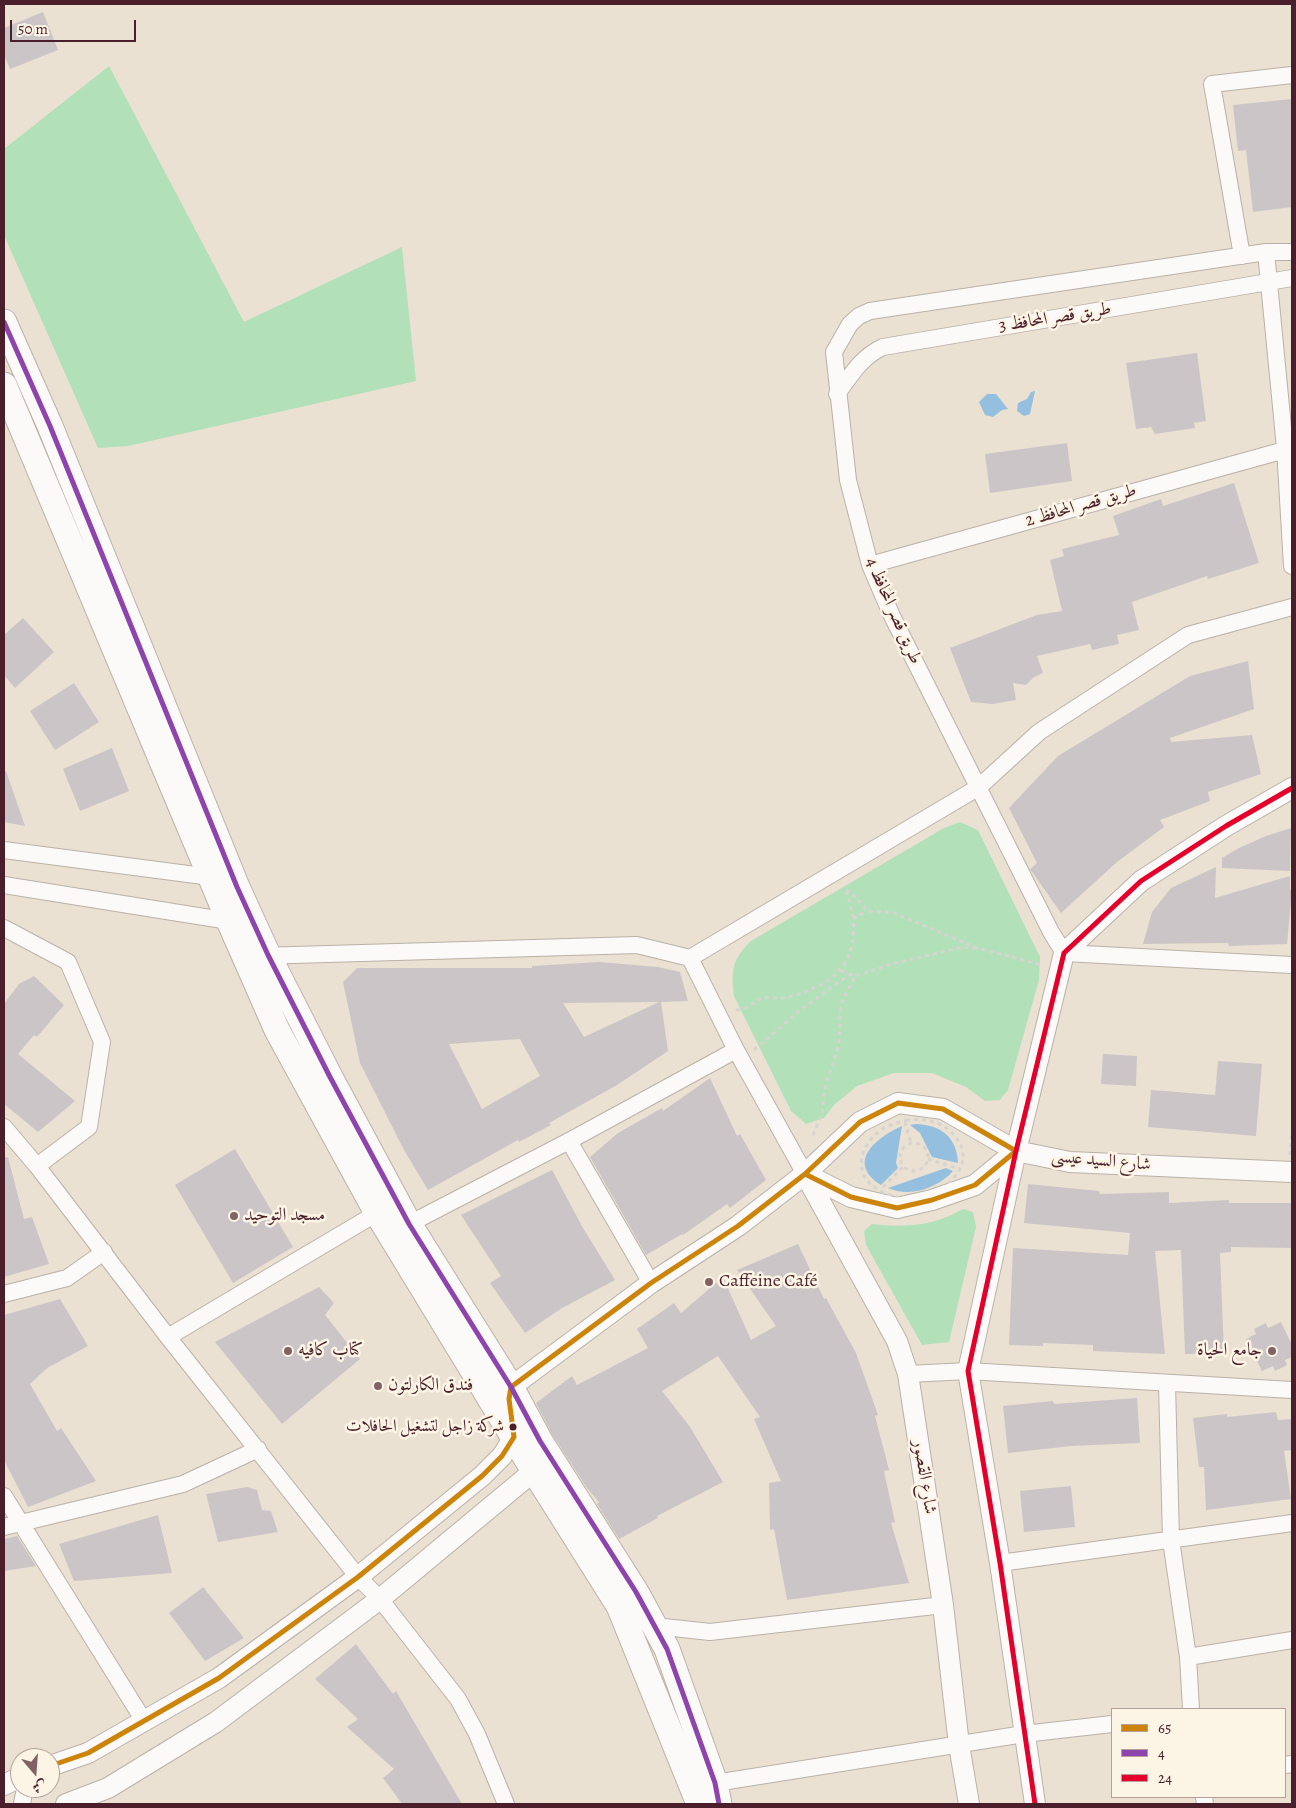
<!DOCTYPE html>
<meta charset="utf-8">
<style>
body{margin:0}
#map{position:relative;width:1296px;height:1808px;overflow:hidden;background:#eae1d2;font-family:Alegreya,Amiri,serif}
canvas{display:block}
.frame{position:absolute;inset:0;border:5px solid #4a1f2b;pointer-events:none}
.legend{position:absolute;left:1111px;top:1708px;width:175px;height:90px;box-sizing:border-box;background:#fcf5e5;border:1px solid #b59f9b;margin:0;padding:6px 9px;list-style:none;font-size:15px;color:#4a1f2b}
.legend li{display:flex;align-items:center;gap:10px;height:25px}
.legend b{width:25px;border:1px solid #b59f9b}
.north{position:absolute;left:10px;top:1748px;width:50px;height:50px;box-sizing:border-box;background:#fcf5e5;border:1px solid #b59f9b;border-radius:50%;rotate:162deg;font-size:14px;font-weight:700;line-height:20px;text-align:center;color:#4a1f2b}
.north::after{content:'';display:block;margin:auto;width:18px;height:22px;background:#826365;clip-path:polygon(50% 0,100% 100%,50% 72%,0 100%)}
.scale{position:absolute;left:10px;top:20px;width:126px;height:22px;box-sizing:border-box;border:2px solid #4a1f2b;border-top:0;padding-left:6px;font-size:15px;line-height:18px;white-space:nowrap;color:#4a1f2b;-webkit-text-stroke:4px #fcf5e5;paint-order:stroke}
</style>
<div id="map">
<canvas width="1296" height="1808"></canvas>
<div class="frame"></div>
<ul class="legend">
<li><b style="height:6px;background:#cc840b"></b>65</li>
<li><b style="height:6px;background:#8e44ad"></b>4</li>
<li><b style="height:6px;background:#e4002b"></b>24</li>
</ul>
<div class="north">ش</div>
<div class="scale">50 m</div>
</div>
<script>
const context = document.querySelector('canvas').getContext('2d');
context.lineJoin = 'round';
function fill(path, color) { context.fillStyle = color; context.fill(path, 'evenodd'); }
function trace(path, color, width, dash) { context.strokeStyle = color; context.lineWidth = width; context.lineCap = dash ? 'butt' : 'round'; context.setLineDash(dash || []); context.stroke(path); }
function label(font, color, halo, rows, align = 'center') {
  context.font = font + ' Alegreya,Amiri,serif'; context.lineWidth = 5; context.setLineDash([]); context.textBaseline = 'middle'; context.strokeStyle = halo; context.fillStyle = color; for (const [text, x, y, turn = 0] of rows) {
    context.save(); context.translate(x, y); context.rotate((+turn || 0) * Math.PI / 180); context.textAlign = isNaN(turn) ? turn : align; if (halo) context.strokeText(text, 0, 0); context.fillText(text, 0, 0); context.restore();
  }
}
const green = new Path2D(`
 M109 66 244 322 402 247 416 381 128 446 98 448 4 235V149Z
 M960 822 978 830 1040 957 1039 980 1008 1090 1000 1100 985 1101 966 1087 932 1073H894L857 1086 834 1105 824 1118 806 1124 791 1111 734 996C731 971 732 959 751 941L944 828Z
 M963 1209 973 1212 976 1227 949 1342 922 1345 866 1245 864 1231 872 1224C906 1228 934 1226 963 1209Z`);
const water = new Path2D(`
 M1035 391 1030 414 1024 416 1017 411 1018 403 1027 399 1031 392Z
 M987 394H996L1008 409 1002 410 993 417 985 415 979 402Z
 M916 1124C941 1125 957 1137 958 1163L932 1157 920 1133 910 1125Z
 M902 1126 896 1163 898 1168 881 1185C845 1162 877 1137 902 1126Z
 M946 1168 953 1171C938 1188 910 1198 888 1188Z`);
const building = new Path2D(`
 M43 12 58 50 10 69 4 55V28Z
 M1292 99V207L1253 212 1246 150 1238 151 1233 105Z
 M1197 353 1206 421 1194 423 1195 428 1155 434 1151 427 1136 429 1126 363Z
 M1067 443 1072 481 990 493 985 454Z
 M1234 483 1259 563 1208 579 1207 576 1132 602 1139 630 1117 635 1119 644 1092 650 1090 644 1037 656 1043 673 1034 677 1026 685 1013 683 1016 700 993 704 971 702 950 648 1037 615 1062 611 1050 560 1064 556 1062 549 1119 535 1113 516 1161 499 1163 506Z
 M23 618 54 652 15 688 4 675V635Z
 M1248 661 1254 709 1170 738 1171 742 1252 735 1261 774 1208 792 1210 801 1160 820 1164 827 1117 862 1061 913 1030 869 1037 863 1009 808 1058 756 1190 676Z
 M74 683 99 722 55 750 30 711Z
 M112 748 129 791 80 811 63 769Z
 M6 771 25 826 4 822V772Z
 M1291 828 1290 871 1222 868V858L1239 848 1266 836Z
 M1216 867 1215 898 1290 876V890H1292L1287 944 1229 946 1228 943 1143 944 1152 912 1171 888Z
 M599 962 658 967 680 972 688 1001 661 1002 668 1051 617 1085 549 1123 551 1125 519 1142 518 1140 428 1190 404 1150 360 1063 343 982 357 968H532V966ZM659 1002 584 1037 563 1003ZM520 1039 540 1076 482 1109 449 1044Z
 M34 976 64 1005 37 1037 34 1035 18 1054 75 1101 38 1132 4 1104V1004L19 984Z
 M1103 1054 1137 1056 1136 1086 1101 1084Z
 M1218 1061 1262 1064 1256 1136 1148 1127 1151 1090 1215 1095Z
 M710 1078 737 1136 740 1134 766 1180 730 1208 727 1204 683 1235 682 1234 646 1255 590 1157 618 1133 662 1108 663 1111Z
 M235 1149 293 1247 233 1283 175 1185Z
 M8 1157 24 1219 32 1217 49 1264 4 1277V1158Z
 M552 1170 583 1228 615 1280 562 1308 525 1333 490 1283 501 1276 461 1215Z
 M1028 1184 1099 1191 1100 1194 1169 1192V1203L1229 1200V1203H1292V1248L1231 1247V1252L1220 1253 1224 1353 1185 1354 1181 1250 1155 1251 1165 1354 1093 1351V1345L1043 1343V1346L1009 1345 1013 1248 1128 1255 1130 1233 1024 1223Z
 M798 1244 824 1299 826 1298 856 1353 878 1415 875 1416 889 1470 884 1471 895 1522 891 1523 909 1583 787 1600 774 1529 770 1530 769 1483 781 1481 754 1419 760 1417 718 1356 662 1391 690 1427 723 1482 657 1516 658 1518 619 1539 597 1504 599 1502 587 1488 552 1434 536 1403 572 1376 577 1385 648 1348 637 1329 674 1303 681 1313 723 1277 751 1340 776 1326 737 1270Z
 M319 1287 334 1303 325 1315 360 1359 282 1424 215 1342Z
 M60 1299 88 1346 47 1368 30 1384 57 1431 61 1428 96 1481 28 1507 4 1460V1315Z
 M1281 1322 1292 1345V1357L1285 1360 1287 1365 1275 1371 1273 1366 1262 1371 1246 1339 1256 1334 1254 1329 1266 1323 1268 1328Z
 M1137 1398 1140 1443 1071 1446 1008 1453 1003 1406 1053 1401 1054 1404Z
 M1276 1412 1278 1420 1292 1419V1450L1284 1451 1291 1499 1206 1510 1204 1467H1199L1193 1418 1227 1414V1417Z
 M1071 1486 1075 1527 1024 1532 1020 1491Z
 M247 1487 257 1490 262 1510 271 1511 278 1532 218 1542 206 1494Z
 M158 1515 172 1573 74 1581 59 1544Z
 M17 1536 36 1566 4 1571V1539Z
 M203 1587 244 1638 205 1661 169 1613Z
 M356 1644 393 1694 396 1691 462 1804H402L383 1778 394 1769 347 1727 358 1719 315 1679Z`);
const path = new Path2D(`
 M846 890 856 897 867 911 894 913 977 948 1042 965
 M846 891 854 918
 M841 971 855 976 892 964 959 948H977
 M736 1010C746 1011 754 1000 764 998 770 997 777 999 783 998 811 992 843 979 851 949 854 940 853 928 854 918L867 911
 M754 1050 799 1011 850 974
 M906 1120C928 1118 947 1122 959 1142 963 1148 964 1157 962 1164 950 1196 905 1207 877 1189 851 1173 860 1143 884 1128 890 1125 899 1122 906 1120Z
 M905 1122 911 1143
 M813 1135 822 1114 825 1087 839 1045 841 1004 855 976
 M900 1157a14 14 0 1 1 28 0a14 14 0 1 1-28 0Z
 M1290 1155 1292 1131
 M928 1159 960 1169
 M883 1187 903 1167`);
const minor = new Path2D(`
 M1266 252 1285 448 1292 566
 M1292 252H1266L870 311 859 316 850 324 834 352 848 480 870 565 892 616 1051 932 1064 953 1292 965
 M1242 256 1212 84 1292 75
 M837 394C851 375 861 357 883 347L1292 278
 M870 565 1292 448
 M4 850 211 877 217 876
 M4 885 229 921 236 920
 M4 928 68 962 102 1042 89 1127 37 1166
 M259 956 637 945 690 958 736 1050 805 1174
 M690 958 979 787 1039 732 1188 635 1292 607
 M4 1127 37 1166 168 1337 358 1577 380 1599 458 1699 477 1734 506 1804
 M569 1141 651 1283
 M409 1224 569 1141 736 1050
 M4 1294 67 1278 104 1252
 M168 1337 377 1213
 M908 1374 968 1371 1292 1390
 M1167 1384 1171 1540 1188 1657 1191 1709
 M4 1496 144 1721
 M4 1527 183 1484 258 1449
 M1000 1563 1292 1523
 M648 1623 655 1626 710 1632 943 1605
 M1188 1657 1292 1640
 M1285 1765 1292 1764
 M715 1783 1024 1734 1112 1724
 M1204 1797 1205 1804
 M22 1804 25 1788`);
const tertiary = new Path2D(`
 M1016 1151 1070 1162 1292 1172
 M805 1174 897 1341 908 1374 943 1605 959 1745 969 1804
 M50 1766 88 1753 219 1678 358 1577 482 1476 502 1456 514 1437 509 1399 511 1387 651 1283 738 1226 805 1174 860 1122 898 1103 943 1109 1016 1151 975 1185 932 1200 897 1208 851 1197 805 1174
 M4 1785 20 1777
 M66 1804 108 1788 216 1722 380 1599 534 1471 537 1458
 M1035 1804 1000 1563 968 1371 1016 1151 1064 953 1141 881 1226 826 1292 788`);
const primary = new Path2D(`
 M4 322 50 426 237 887 268 955 330 1077 409 1224 511 1387 540 1441 636 1592 667 1649 715 1783 719 1804
 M4 385 229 921 277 1030 377 1213 534 1471 619 1606 699 1804`);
const bus1 = new Path2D(`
 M50 1766 88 1753 219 1678 358 1577 482 1476 502 1456 514 1437 509 1399 511 1387 651 1283 738 1226 805 1174 860 1122 898 1103 943 1109 1016 1151 975 1185 932 1200 897 1208 851 1197 805 1174`);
const bus2 = new Path2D(`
 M4 322 50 426 237 887 268 955 330 1077 409 1224 511 1387 540 1441 636 1592 667 1649 715 1783 719 1804`);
const bus3 = new Path2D(`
 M1035 1804 1000 1563 968 1371 1016 1151 1064 953 1141 881 1226 826 1292 788`);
const markers = [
 [234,1216,5,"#826365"],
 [709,1282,5,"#826365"],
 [288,1351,5,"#826365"],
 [1272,1351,5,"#826365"],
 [378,1386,5,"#826365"],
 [513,1427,4.5,"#4a1f2b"]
];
const busNames = [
 ["شركة زاجل لتشغيل الحافلات",504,1427]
];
const streetNames = [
 ["طريق قصر المحافظ 3",1055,318,-9],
 ["طريق قصر المحافظ 2",1081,506,-16],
 ["طريق قصر المحافظ 4",893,611,66],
 ["شارع السيد عيسى",1101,1161,5],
 ["شارع القصور",924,1477,81]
];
const poiNames = [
 ["مسجد التوحيد",244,1216],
 ["Caffeine Café",719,1282],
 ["كتاب كافيه",298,1351],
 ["جامع الحياة",1262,1351,"right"],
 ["فندق الكارلتون",388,1386]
];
fill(green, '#b2e0b9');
fill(water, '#94bfdf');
fill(building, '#ccc5c8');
trace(minor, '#bab1a8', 18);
trace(tertiary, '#bab1a8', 22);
trace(primary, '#bab1a8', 27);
trace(path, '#d7d3cf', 3, [4, 4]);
trace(minor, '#fcfaf8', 16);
trace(tertiary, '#fcfaf8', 20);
trace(primary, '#fcfaf8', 25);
trace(bus1, '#cc840b', 5);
trace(bus2, '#8e44ad', 5);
trace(bus3, '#e4002b', 5);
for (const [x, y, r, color] of markers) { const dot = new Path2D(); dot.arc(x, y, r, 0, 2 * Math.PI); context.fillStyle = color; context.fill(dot); trace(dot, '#fcf5e5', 2); }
label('17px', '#4a1f2b', '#fcf5e5', busNames, 'right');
label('18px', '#4a1f2b', '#fcf5e5', streetNames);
label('18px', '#4a1f2b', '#fcf5e5', poiNames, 'left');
</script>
